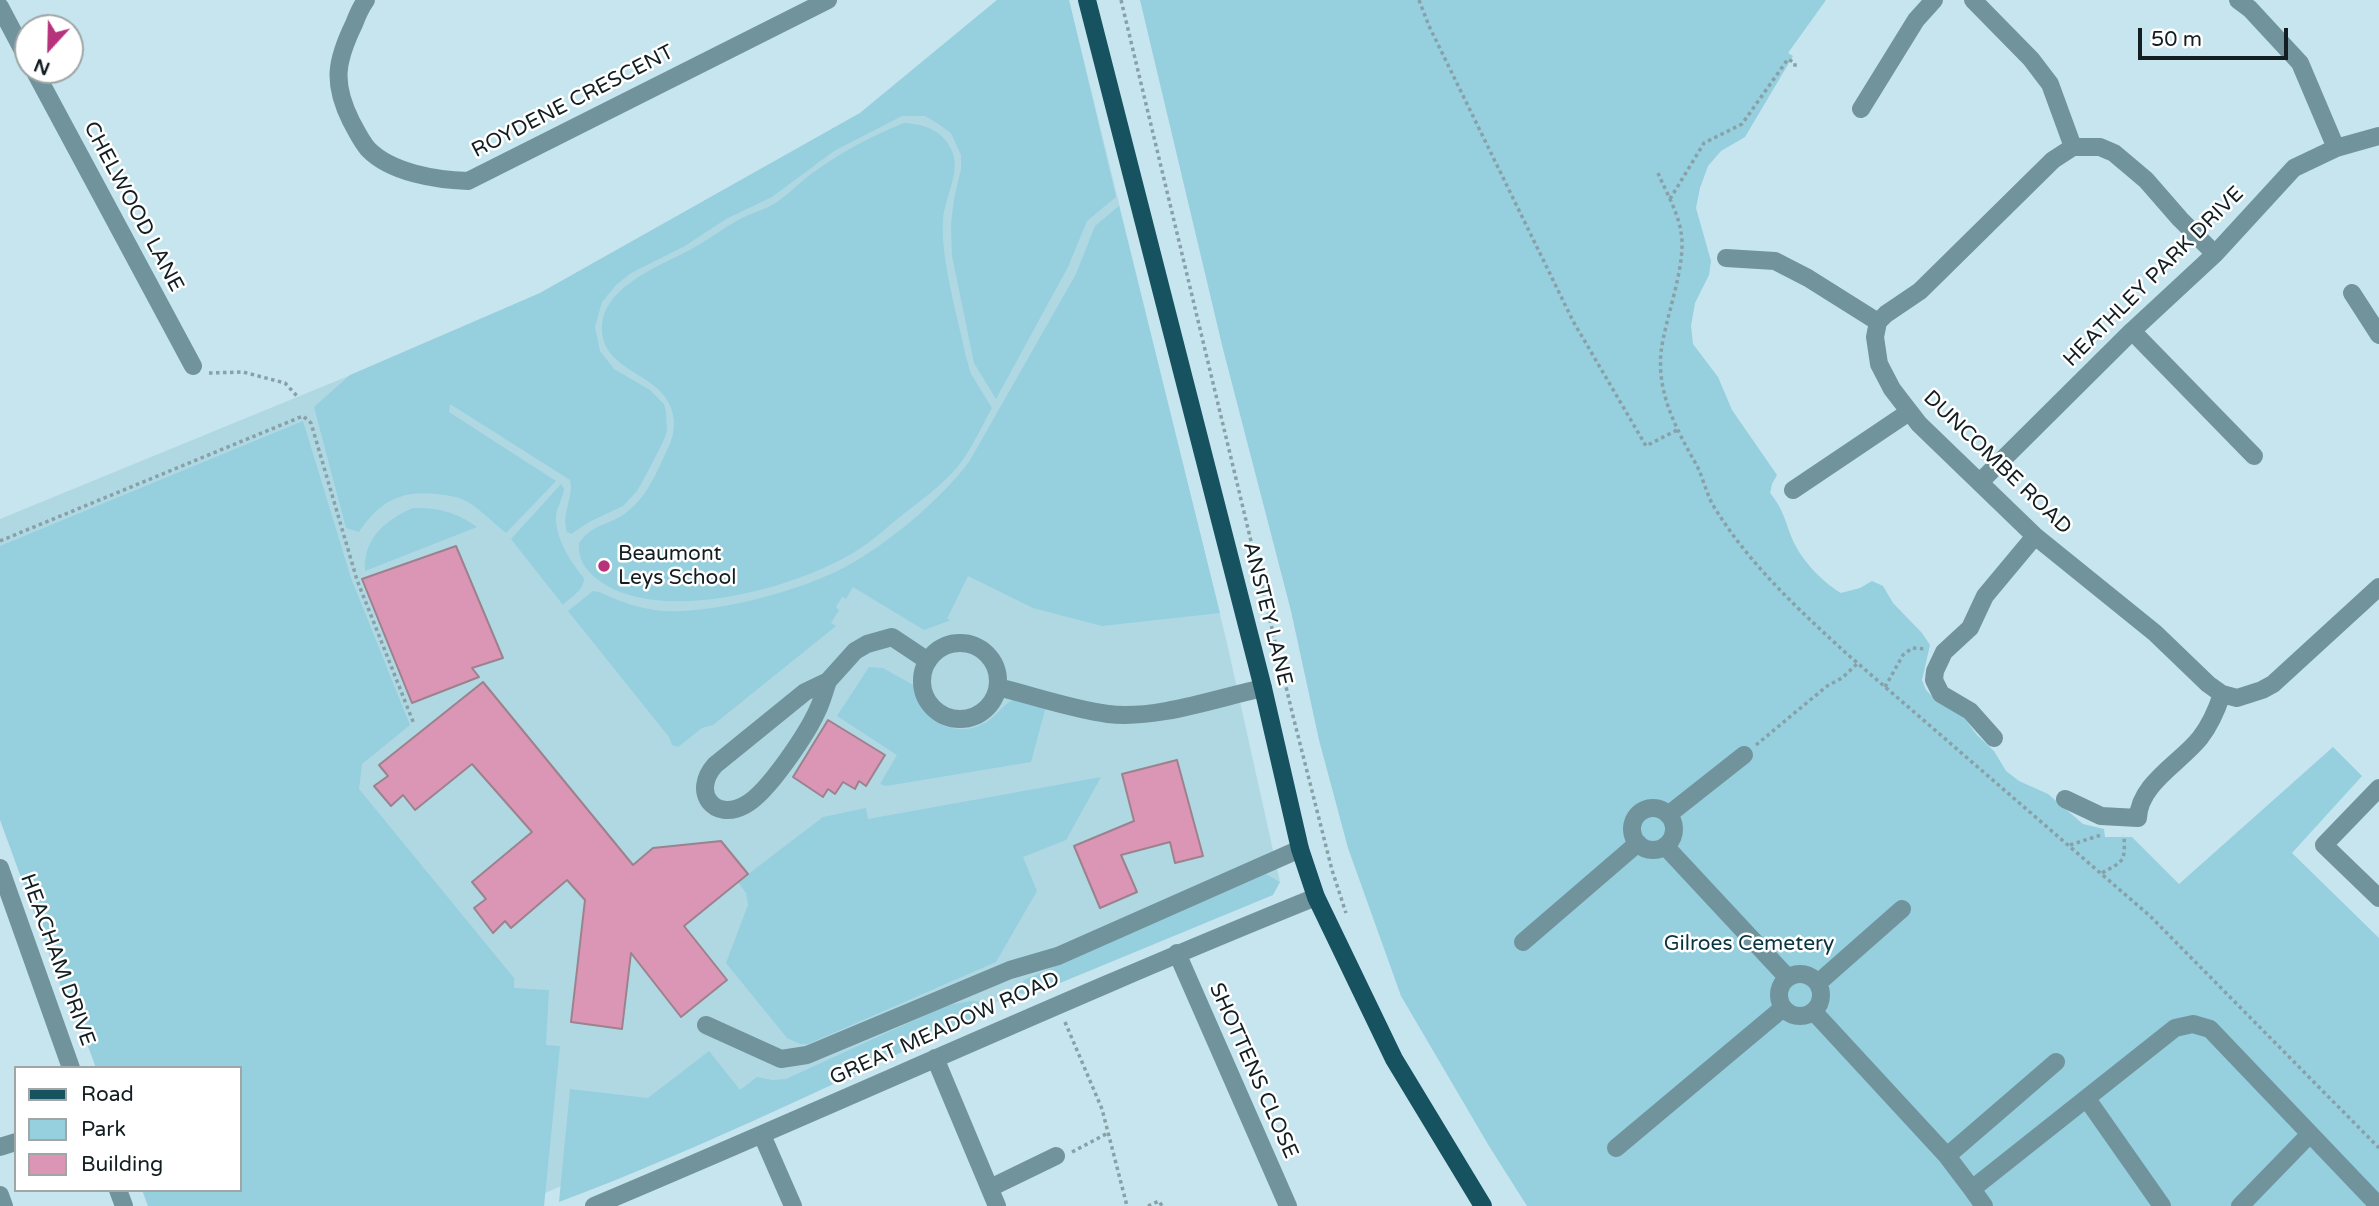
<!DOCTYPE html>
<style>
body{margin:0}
#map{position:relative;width:2379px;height:1206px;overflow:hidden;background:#c6e5ee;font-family:"Varela Round",sans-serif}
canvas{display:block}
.legend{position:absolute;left:14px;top:1066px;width:228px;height:126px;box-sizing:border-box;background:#fff;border:2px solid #a0a5a6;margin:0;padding:9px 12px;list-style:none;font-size:21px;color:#121e21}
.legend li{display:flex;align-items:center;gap:14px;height:35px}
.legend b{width:35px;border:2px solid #a0a5a6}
.north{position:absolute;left:14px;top:14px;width:70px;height:70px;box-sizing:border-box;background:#fff;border:2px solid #a0a5a6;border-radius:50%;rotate:202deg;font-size:19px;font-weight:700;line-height:28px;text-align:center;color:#121e21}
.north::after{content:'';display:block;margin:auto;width:24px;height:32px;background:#b6337b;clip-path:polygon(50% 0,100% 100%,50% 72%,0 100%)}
.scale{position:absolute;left:2138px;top:28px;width:150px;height:32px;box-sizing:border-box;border:4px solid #121e21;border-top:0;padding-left:9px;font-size:21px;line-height:24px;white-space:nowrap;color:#121e21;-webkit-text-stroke:5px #fff;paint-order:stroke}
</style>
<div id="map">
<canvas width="2379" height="1206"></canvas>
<ul class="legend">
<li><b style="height:9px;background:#16525f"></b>Road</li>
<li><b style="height:19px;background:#96cfde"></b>Park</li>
<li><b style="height:19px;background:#db96b5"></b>Building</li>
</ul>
<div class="north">N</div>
<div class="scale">50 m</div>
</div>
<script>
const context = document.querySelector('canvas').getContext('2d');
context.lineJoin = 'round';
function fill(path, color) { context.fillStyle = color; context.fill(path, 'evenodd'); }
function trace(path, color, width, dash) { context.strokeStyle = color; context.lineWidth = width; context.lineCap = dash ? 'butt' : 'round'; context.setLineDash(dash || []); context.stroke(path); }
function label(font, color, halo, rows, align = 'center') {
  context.font = font + ' "Varela Round",sans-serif'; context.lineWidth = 5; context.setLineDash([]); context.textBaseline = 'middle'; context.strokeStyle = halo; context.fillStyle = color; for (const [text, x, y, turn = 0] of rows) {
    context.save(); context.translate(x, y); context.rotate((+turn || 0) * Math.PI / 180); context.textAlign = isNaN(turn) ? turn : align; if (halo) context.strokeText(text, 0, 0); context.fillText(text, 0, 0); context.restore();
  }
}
const built = new Path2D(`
 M997 0H1069L1226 639 1280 882 545 1193 508 1206 240 1190V1068L0 783V519L424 345 540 293 860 113Z`);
const green = new Path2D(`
 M997 0H1069L1116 197 1087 221 1068 267 996 399 974 363 952 256 951 224 954 199 961 169V155L951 133 937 123 925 116H902L834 151 772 197 726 219 685 246 631 273 616 285 602 302 595 327 600 351 614 369 650 390 664 404 666 412 667 431 663 442 646 475 637 491 623 506 589 522 571 534 567 532C561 513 574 498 570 480L450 404 449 412 556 481 506 533C494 523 482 511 468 502 459 497 448 495 437 494 400 490 379 502 359 532L346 528 314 407 350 375 540 293 860 113Z
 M1140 0H1826L1788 53 1793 56 1745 137 1721 151 1708 166 1700 188 1696 208 1711 261 1709 275 1695 303 1691 326 1693 344 1718 377 1732 410 1777 475 1772 484 1770 493C1782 507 1785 520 1791 536 1800 559 1821 581 1841 593L1860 588 1872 581 1883 586 1893 603 1922 633 1930 645 1922 680 1926 690 1935 699 1962 715 1977 735 1994 751 2006 771 2019 781 2048 794 2083 824 2104 829 2105 837H2132L2179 884 2333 747 2362 776 2292 853 2379 938V1206H1527L1489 1146 1401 996 1348 848 1319 740 1291 611 1223 349Z
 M904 123C924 124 943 130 952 151 961 172 945 197 943 219 940 258 958 318 966 357L971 374 992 408C980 429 970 453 954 471 938 488 919 502 901 516 887 527 874 540 859 549 800 588 658 627 597 579 585 570 578 559 579 543 593 523 609 526 627 512 648 496 658 469 669 446 673 437 674 430 674 420 669 370 599 376 602 325 603 309 614 295 626 286 647 269 672 260 695 247 711 238 725 227 740 219 751 213 764 210 774 204 788 195 799 183 811 174 840 153 871 136 904 123Z
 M1119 206 1220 613 1102 626 1033 608 968 576 947 619 951 620 924 630 853 587 846 599 842 597 836 607 839 610 831 623 836 626 713 725 702 728 678 747 672 745 669 737 568 611 593 591C601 592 606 595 613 598 629 605 648 610 665 611 718 613 801 591 847 566 889 543 940 500 969 462L1076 274 1095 226Z
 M303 421 351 578 410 725 362 764 359 789 514 978V988L549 990 546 1045 560 1046 544 1206H148L142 1190H240V1068H96L78 1019 64 995 0 820V546Z
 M561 484 564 489C563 498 557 507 556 516 555 538 571 563 584 578 584 590 571 597 563 605L511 539Z
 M413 508C438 507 456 512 477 527L365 571C363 539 385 520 413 508Z
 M869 667 883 668 915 686C916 700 921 710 933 719 951 733 975 733 993 717 999 712 1006 702 1014 700 1024 699 1037 704 1046 706L1031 762 886 786 880 784 897 755 837 716Z
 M1101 777 1066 840 1023 857 1037 891 996 962 808 1044H800L787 1038 726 963 748 905 746 893 738 882 823 817 866 808 868 819Z
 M1266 874 1280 882 1273 895 1031 995 1018 993 1024 980Z
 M971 1001 984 1002 991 1011C848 1076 706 1147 559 1202L570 1089 648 1098 709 1051 740 1090 757 1077 772 1080 786 1079 945 1006Z`);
const building = new Path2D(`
 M456 546 503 658 472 668 479 677 412 703 362 579Z
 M483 682 633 865 653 848 721 841 748 874 684 926 727 980 681 1017 631 953 622 1029 571 1022 585 900 567 880 511 928 505 921 493 933 474 908 486 899 472 882 532 832 472 764 415 810 403 795 391 806 374 786 388 776 379 765Z
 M828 720 885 755 866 786 859 781 855 789 843 782 835 794 828 789 823 797 793 777Z
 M1177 760 1203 856 1175 863 1170 842 1121 855 1137 892 1100 908 1074 846 1134 821 1122 774Z`);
const path = new Path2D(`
 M1121 0 1293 716 1332 870 1346 913
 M1419 0 1429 26 1573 321 1646 446 1677 430
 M1658 173C1666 192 1678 212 1681 232 1687 265 1665 318 1661 352 1657 395 1677 430 1697 466 1704 480 1707 497 1716 510 1751 566 1799 610 1847 654L2150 916 2379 1148
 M1670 199 1704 143 1742 124 1788 59 1795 63V70
 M209 373 243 372 285 383 297 396
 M0 541 303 416 311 423 357 580 414 724
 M1885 687 1903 655 1912 648 1925 649
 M1756 745 1827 686 1842 678 1858 663
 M2070 845 2101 835
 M2102 873C2125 860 2125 862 2124 835
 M1065 1022 1102 1109 1127 1206
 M1072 1152 1108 1133
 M1148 1206 1159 1201 1162 1206`);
const minor = new Path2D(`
 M366 0C361 7 357 16 354 24 336 61 332 83 351 121 356 130 361 141 368 149 391 173 437 180 468 181L828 0
 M1973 0 2031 59 2050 84 2073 147
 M2238 0 2250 9 2300 63 2336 148
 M0 7 28 60
 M34 70 193 366
 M1861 109 1916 20 1934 0
 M2215 254 2180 219 2146 180 2114 153 2100 147H2073L2053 160 1920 291 1886 314 1878 322 1875 337 1879 364 1892 389 1919 424 2035 536 2155 633 2208 684 2222 694 2237 698 2262 690 2273 684 2379 587
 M1726 258 1775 261 1808 278 1878 322
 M2352 293 2379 335
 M2132 331 2254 456
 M1980 482 2132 331 2215 254 2294 168 2336 148 2379 136
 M1793 490 1909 412
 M922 681a38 38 0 1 1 76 0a38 38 0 1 1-76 0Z
 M828 681C825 689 823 698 819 707 809 731 768 793 745 805 714 822 691 792 715 765L805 692 828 681 855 651 867 644 892 637 928 661
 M998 687C1034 696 1071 709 1108 714 1156 720 1217 698 1263 688
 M1994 738 1970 711 1941 694 1934 680 1935 671 1944 652 1970 628 1985 596 2035 536
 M2379 788 2324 845 2379 898
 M2065 799 2101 816 2138 818C2139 784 2180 763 2200 738 2211 724 2217 709 2222 694
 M1632 829a21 21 0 1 1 42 0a21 21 0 1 1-42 0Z
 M1668 815 1744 755
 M1665 846 1788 978
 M0 868 71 1068
 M1523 942 1638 843
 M1177 953 1288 1206
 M1779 995a21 21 0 1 1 42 0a21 21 0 1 1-42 0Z
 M1818 983 1902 909
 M1814 1012 1947 1156 1972 1189
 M706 1025 781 1059 807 1055 1010 970 1058 956 1300 849
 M935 1058 997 1206
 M2087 1099 2162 1206
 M762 1135 793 1206
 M0 1147 16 1142
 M1616 1148 1783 1008
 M1947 1156 2056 1062
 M990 1188 1056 1156
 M118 1190 124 1206
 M0 1195 4 1206
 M594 1206C835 1105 1073 995 1316 897
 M1984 1206 1972 1189 2175 1028 2193 1024 2210 1029 2379 1206
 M2240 1206 2309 1135`);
const major = new Path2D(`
 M1087 0 1263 688 1300 849 1316 897 1394 1059 1483 1206`);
const markers = [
 [604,566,7,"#b6337b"]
];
const streetNames = [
 ["ROYDENE CRESCENT",573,102,-27],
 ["CHELWOOD LANE",133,207,62],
 ["HEATHLEY PARK DRIVE",2154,277,-45],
 ["DUNCOMBE ROAD",1997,463,44],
 ["ANSTEY LANE",1267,614,76],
 ["HEACHAM DRIVE",57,960,70],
 ["GREAT MEADOW ROAD",945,1029,-24],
 ["SHOTTENS CLOSE",1253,1071,66]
];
const poiNames = [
 ["Beaumont",618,554],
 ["Leys School",618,578]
];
const parkNames = [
 ["Gilroes Cemetery",1749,944]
];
fill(built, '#b0d8e3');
fill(green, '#96cfde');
fill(building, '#db96b5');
trace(building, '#9c828d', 2);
trace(path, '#88a0a7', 3.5, [3.5, 3.5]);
trace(minor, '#70939c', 18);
trace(major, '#16525f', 18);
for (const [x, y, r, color] of markers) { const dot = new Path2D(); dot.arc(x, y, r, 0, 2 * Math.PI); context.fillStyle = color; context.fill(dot); trace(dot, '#fff', 2.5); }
label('21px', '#121e21', '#fff', streetNames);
label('21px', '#121e21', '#fff', poiNames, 'left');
label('21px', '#07343e', '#fff', parkNames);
</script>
